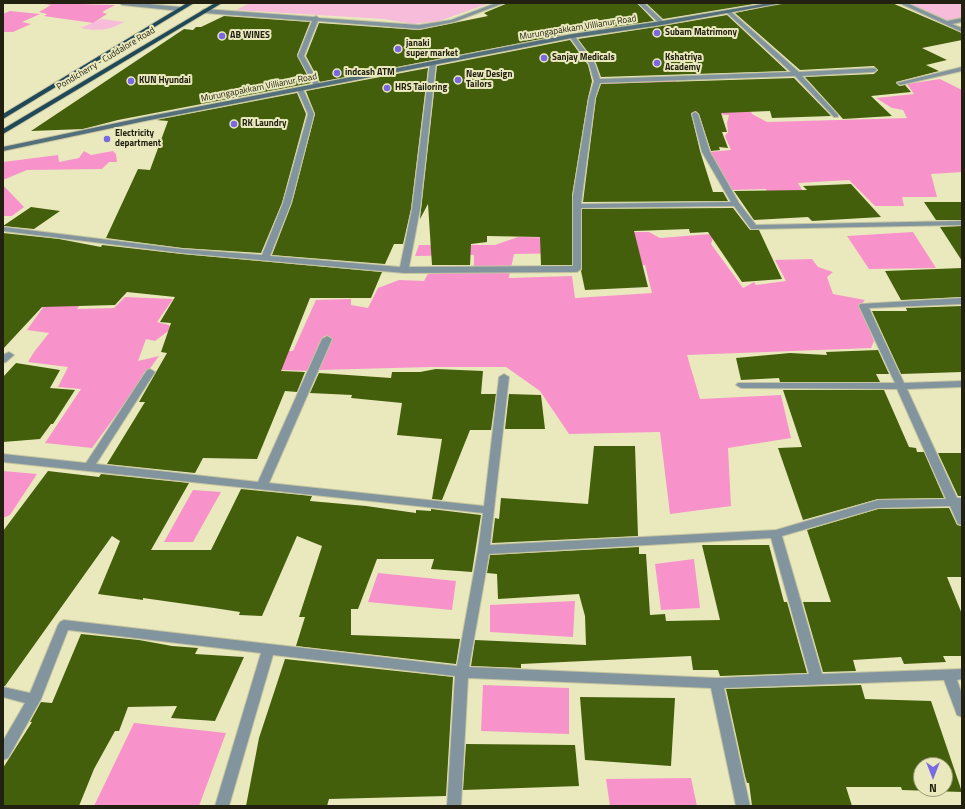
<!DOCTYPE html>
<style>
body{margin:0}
#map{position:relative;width:965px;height:809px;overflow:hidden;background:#eae9be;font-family:"Titillium Web",sans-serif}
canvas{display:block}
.frame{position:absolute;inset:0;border:4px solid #222111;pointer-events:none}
.north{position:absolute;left:913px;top:757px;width:40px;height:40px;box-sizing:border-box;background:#eae9be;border:1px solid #9a9979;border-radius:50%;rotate:180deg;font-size:11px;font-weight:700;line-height:16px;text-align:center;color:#222111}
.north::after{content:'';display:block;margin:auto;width:14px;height:18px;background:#7b68e3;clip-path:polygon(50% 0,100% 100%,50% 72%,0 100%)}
</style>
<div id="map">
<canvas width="965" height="809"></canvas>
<div class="frame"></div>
<div class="north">N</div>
</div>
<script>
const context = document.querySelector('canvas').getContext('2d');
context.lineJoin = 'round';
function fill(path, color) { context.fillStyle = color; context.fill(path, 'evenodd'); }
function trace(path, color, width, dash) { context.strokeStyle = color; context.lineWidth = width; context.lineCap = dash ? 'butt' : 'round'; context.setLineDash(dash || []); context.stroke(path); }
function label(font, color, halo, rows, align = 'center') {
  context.font = font + ' "Titillium Web",sans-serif'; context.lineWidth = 4; context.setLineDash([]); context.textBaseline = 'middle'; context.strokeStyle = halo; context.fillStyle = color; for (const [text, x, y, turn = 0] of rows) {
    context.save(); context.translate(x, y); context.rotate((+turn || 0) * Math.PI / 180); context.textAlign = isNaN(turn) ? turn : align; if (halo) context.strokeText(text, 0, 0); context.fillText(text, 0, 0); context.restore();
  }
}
const green = new Path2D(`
 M250 3H490L439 21 413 24 384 19 236 10Z
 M912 3H962V19L946 22 907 4Z
 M102 19 124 22C108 31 98 31 80 28Z`);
const forest = new Path2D(`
 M38 3 115 5 102 12 107 14 93 23 44 16 47 14 39 12 51 5Z
 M10 11 40 14 22 22 31 24 13 32H3V14Z
 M940 79 962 90V172L931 174 937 197H902L904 206H875L849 180 798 183 808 200 770 199 766 189 731 190 709 152 731 150 725 136 728 132 727 123 729 115 694 113 684 116 604 86 599 82 676 81 675 84 749 105 752 114 767 122 907 118 903 110 892 108 876 98 914 94 907 84Z
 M84 151 91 155 113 151 116 154 117 162H109L102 169 27 170 3 180V162L58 155 59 162 79 158Z
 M3 185 24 207 12 216H3Z
 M592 232H649L660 238 711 234 713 238 711 244 743 288 754 282 756 285 786 281 775 260 812 259 818 267 833 272 827 277 833 294 865 300 860 306 874 341 871 348 687 355 700 399 781 395 791 438 728 448 731 506 670 514 660 432 569 434 540 391 506 367H430L319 370 331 337 324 336 310 371 281 370 286 351H293L316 300 351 299V305L368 308 378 288 399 280 424 281 428 274 510 269 509 278 572 276 575 298 652 293 645 265 617 266 614 257 582 256 579 240Z
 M913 232 936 268 869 269 847 236Z
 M518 237 575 238 574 253 514 254 511 268H474V255L415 256 419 245H495Z
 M94 287 77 309 114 308 125 297 173 299 157 322 169 325 171 329 155 341 146 339 138 361 159 356 92 448 45 443 81 389 58 387 68 367 28 362 34 352 49 333 27 330 49 299Z
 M3 471 37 474 10 515 3 518Z
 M193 490 221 492 193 542H164Z
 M694 559 700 608 661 610 655 564Z
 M378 573 456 581 452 610 368 602Z
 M575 601 573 637 490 632V605Z
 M483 685 569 688V734L481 731Z
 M134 723 226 733 199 806H94Z
 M691 778 697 806H610L606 779Z`);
const building = new Path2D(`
 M508 3H637L654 21 572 33 320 82 306 56 319 23 419 30 488 16 484 13Z
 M646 3H760L663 19Z
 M783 3H892L962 33V40L922 48 947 60 926 65 939 71 896 82 899 86 905 85 911 92 871 96 892 116 843 119 805 77 874 74 878 70 874 66 800 70 735 13Z
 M727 15 787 71 601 77 596 63 578 39 662 26Z
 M224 16 310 22 297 55 311 83 118 120 83 129 31 131 184 29 193 30 196 27H201Z
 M570 40 588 65 592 81 588 98 572 196V265H541L540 237 487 236V242L471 244 470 265H432L428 204 420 219 437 66Z
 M428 68 411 209 403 244H394L385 264 272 255 292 203 315 114 306 91Z
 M794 78 831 116 772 118 770 111 721 113 727 132H722L728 148 719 147 720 150 711 151 699 114 696 111 691 113 700 151 713 192H723L728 201 583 202 596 98 601 84Z
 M297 93 306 114 282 203 261 253 182 248 106 238 138 169 150 170 168 121 156 120Z
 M851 184 881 217 812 221 808 217 754 220 734 191 807 190 803 186Z
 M924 202H962V220H936Z
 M31 207 60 211 34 229 3 226Z
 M733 208 750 230H759L782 279 742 282 708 232 690 233 689 229 634 231 648 287 585 290 581 271 582 269V209Z
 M962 226V261L940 227Z
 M3 233 59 239 101 247 102 245 182 254 382 272 371 298H310L281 371 305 372 297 392 285 391 257 459 203 458 195 473 107 464 145 402H139L167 353 161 352 171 323 160 322 175 297 127 292 115 305 42 307 3 349Z
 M962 268V297L901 300 885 271Z
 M962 306V372L901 374 872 311H907L906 308Z
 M878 350 889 374H876L880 382H780L779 378 741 380 736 358 790 353 827 355 826 352Z
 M16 363 60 370 50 388 75 390 53 424H51L40 439 3 442V377Z
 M436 369 483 371 481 394H496L491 430H470L442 500 432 499 442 439 397 435 402 403 351 398 352 395 310 393 319 373 391 378 392 372H420Z
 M783 390H884L909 447 916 448 917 452H924L944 498 878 499 803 520 778 448 802 447Z
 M509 394 541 395 545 429H505Z
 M594 446H635L638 536 492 543 495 518 499 519 501 498 588 504Z
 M938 453H962V496H958Z
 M48 471 99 477 101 474 189 483 151 550H211L241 489 312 496 310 501 366 506 416 513V510L431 511V509L481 515 472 572 431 569 434 559H377L358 609H351V635L460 639 456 664 296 646 305 617H299L322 546 297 536 262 616 239 615 240 612 214 608 143 598V600L98 594 120 541 112 536 5 686H3V531Z
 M949 508 957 525 962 526V577H947L962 614V656H943L946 662 904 664 901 657 853 660 856 671 823 672 803 602H831L807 530 878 509Z
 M702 545H769L784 602H787L807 673 720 676 718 670H693L691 656 521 664V668L471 666 475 640 586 645 585 616 579 594 498 599 497 574 487 573 490 555 639 547V554H646L650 615 665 614 666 621 720 620Z
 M81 634 139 640 172 646 198 648 195 654 244 657 215 721 171 718 177 706 128 707 119 731H115L94 769 79 806H3V768L32 722H30L41 702 52 703Z
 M285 659 453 677 446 796 329 799 327 806H246L259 738Z
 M861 685 865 699 931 701 962 792 902 790 901 787H846L852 806H752L749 783H747L745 776 726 689ZM921 765H945V789H921Z
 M580 697 675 698 671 766 585 760Z
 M466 744 575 745 579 786 463 790Z`);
const minor = new Path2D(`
 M119 3H138L180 7 183 9 180 11 122 5Z
 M496 3H504L454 22 419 29 318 21 304 56 320 85 317 87 314 85 298 56 312 21 204 13 201 11 204 9 314 17 316 16 319 18 419 25 451 20Z
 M638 3H644L664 22V24H660Z
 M899 3H907L947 21 962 18V22L952 24 962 28V32Z
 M729 10 799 72 874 68 877 70 874 72 802 76 838 115V117H834L795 76 600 83 595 98 581 204 731 202 702 152 692 114 695 112 698 114 710 152 739 203 756 225 962 221V225L754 229H751L734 206 581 208V269L577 272 404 273 182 253 3 231V227L182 249 262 255 283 203 308 114 297 89 300 87 303 89 314 114 291 203 270 256 400 267 412 209 430 63 433 61 436 63 420 209 409 267 573 266V196L589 98 594 81 589 64 569 36 574 35 595 64 600 79 791 72 727 13V11Z
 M962 67V71L900 85 897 83Z
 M962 298V304L869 308 904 383 962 381V387L907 389 957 498H962L961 506 962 525 958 524 950 506 878 508 782 536 822 674 962 669V679L957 680 962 694V717L957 715 944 680 724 688 750 806H736L711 688 468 678 461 806H447L455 676 273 655 229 806H215L261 653 68 630 41 699 8 758 3 760V741L25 703 3 697V687L30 693 58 625 60 622 64 620 457 666 478 550 483 513 3 462V454L86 463 147 370 150 369 155 372 96 464 258 482 322 339 327 336 332 339 269 483 484 506 499 377 504 374 509 377 490 545 776 530 878 500 946 499 897 389 741 388 736 385 738 383H895L859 306 860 304ZM771 538 809 674 716 678 469 667 489 554Z
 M9 352 14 355 6 362 3 363V355Z`);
const secondary = new Path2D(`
 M769 3H782L662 25 572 38 145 121 3 151V147L145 117 572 34 662 21Z`);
const trunk = new Path2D(`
 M187 3H194L3 119V114Z
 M215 3H222L3 134V129Z`);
const markers = [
 [657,33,4,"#7b68e3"],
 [222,36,4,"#7b68e3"],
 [398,49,4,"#7b68e3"],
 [544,58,4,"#7b68e3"],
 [657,63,4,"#7b68e3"],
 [337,73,4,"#7b68e3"],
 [458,80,4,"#7b68e3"],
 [131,81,4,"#7b68e3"],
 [387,88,4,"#7b68e3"],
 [234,124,4,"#7b68e3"],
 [107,139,4,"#7b68e3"]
];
const farStreetnames = [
 ["Murungapakkam Villianur Road",578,28,-9],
 ["Pondicherry - Cuddalore Road",106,59,-31],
 ["Murungapakkam Villianur Road",259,88,-11]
];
const farPoinames = [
 ["Subam Matrimony",665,33],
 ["AB WINES",230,36],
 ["janaki",406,44],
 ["super market",406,54],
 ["Sanjay Medicals",552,58],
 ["Kshatriya",665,58],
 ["Academy",665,68],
 ["indcash ATM",345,73],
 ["New Design",466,75],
 ["Tailors",466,85],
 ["KUN Hyundai",139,81],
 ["HRS Tailoring",395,88],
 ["RK Laundry",242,124],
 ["Electricity",115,134],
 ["department",115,144]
];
fill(green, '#f6bcda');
fill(forest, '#f793ca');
fill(building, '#445f0b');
trace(minor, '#c6c59f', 2);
trace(secondary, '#c6c59f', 2);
trace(trunk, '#c6c59f', 2);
fill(minor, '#82959e');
fill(secondary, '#536f7b');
fill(trunk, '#1f4858');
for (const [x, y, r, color] of markers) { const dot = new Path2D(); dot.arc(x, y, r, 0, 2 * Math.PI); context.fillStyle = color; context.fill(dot); trace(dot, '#eae9be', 1.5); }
label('9px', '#222111', '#eae9be', farStreetnames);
label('bold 9px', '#222111', '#eae9be', farPoinames, 'left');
</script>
